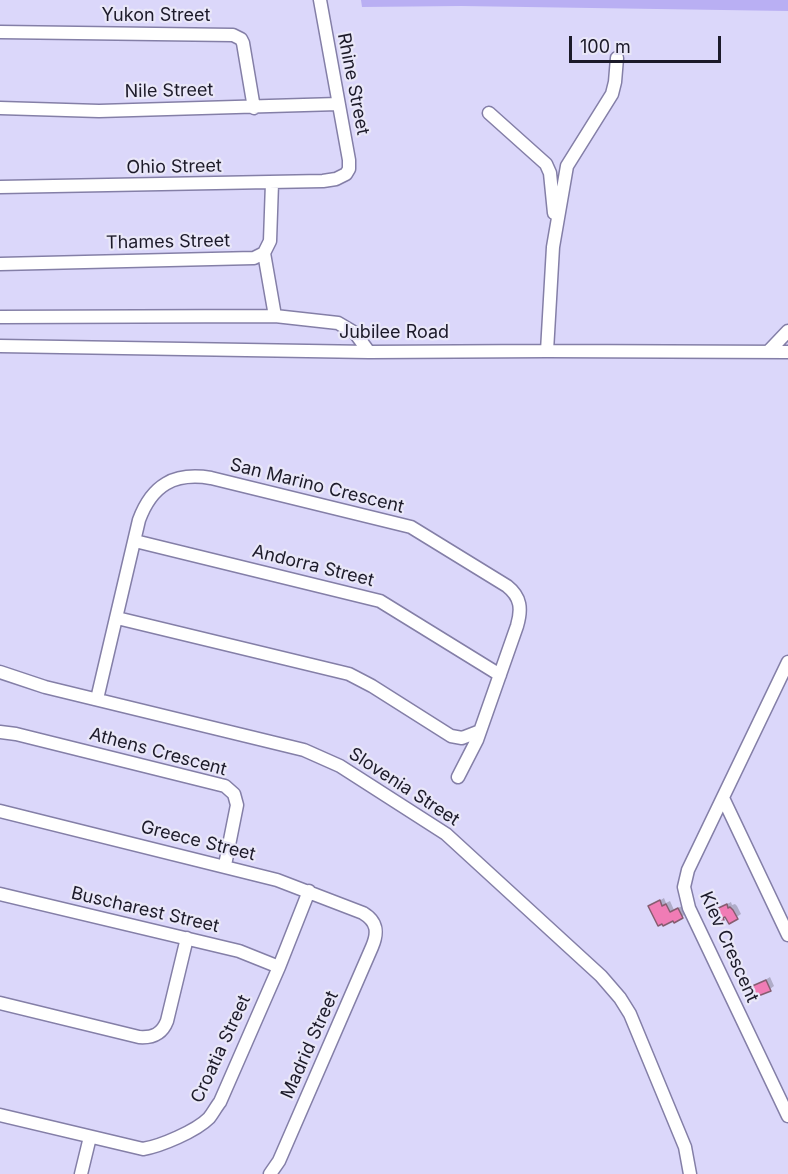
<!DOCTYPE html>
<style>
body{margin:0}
#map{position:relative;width:788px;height:1174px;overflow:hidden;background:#dbd7fa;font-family:Inter,sans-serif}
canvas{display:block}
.scale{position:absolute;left:569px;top:36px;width:152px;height:27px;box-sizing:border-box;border:3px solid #1c1a29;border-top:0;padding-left:8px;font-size:18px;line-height:21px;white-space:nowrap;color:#1c1a29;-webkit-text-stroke:4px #e9e7f8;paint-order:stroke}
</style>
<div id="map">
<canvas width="788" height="1174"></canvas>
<div class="scale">100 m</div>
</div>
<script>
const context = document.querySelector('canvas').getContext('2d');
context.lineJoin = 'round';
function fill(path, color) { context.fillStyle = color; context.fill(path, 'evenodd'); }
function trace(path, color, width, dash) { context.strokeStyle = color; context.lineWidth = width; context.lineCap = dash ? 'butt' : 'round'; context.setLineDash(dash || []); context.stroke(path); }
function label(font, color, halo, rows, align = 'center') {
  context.font = font + ' Inter,sans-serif'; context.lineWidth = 4.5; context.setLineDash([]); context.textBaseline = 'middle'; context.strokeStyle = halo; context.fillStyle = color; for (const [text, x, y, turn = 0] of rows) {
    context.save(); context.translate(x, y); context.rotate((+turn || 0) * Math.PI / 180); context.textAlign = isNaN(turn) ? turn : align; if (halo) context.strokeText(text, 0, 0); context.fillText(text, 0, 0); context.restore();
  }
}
const green = new Path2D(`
 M361 0H788V11L461 6 362 7Z`);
const shadow = new Path2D(`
 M664 898 666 903 670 901 674 910 682 906 686 913 682 917 650 907Z
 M731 902 732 905 735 904 737 906 741 914 729 922 726 916 723 919 714 911Z
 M770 977 774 986 770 989 752 988Z`);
const building = new Path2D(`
 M660 900 662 906 666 904 670 912 678 908 683 918 674 923 673 921 663 926 662 924 658 926 648 906Z
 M727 904 728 908 730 907 733 910 738 919 729 924 725 917 723 918 724 920 718 923 712 911Z
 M766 980 771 991 753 998 750 987Z`);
const minor = new Path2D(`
 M0 32 233 35 241 39 243 43 254 108
 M0 108 99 111 338 104
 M489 113 546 164 550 173 554 213
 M0 187 323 181 336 179 346 174 349 169V160L320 0
 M264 253 275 316
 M0 264 254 258 264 253 270 241 272 183
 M0 317 275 316 338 323 355 333 369 352
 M0 346 369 352 547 351 788 352
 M547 351 553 247 567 166 612 94 615 82 617 58
 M768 352 788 331
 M135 541 380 601 500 675
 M117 618 349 674 372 686 451 736 462 738 480 731
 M788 662 688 870 684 887 689 908 788 1116
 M0 672 45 687 304 750 340 766 446 834 601 976 620 998 630 1014 685 1147 690 1174
 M97 699 139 520C152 485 174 472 211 478L411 527 507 586C521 597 522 609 517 626L477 740 458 777
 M0 732 16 734 225 786 234 794 237 805 225 865
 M723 798 788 935
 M0 811 277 880 363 913C378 922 378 933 372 947L279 1161 270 1174
 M0 894 239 951 279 967
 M0 1003 139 1037C153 1038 162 1034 167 1021L187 938
 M0 1115 143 1149C161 1146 196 1131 209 1118 213 1113 216 1107 220 1102L279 967 309 891
 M81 1174 90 1137`);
const streetNames = [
 ["Yukon Street",156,16],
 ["Rhine Street",353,84,79],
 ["Nile Street",169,91,-1],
 ["Ohio Street",174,167,-1],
 ["Thames Street",168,242,-1],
 ["Jubilee Road",394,333],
 ["San Marino Crescent",317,486,14],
 ["Andorra Street",313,566,14],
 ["Athens Crescent",158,752,15],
 ["Slovenia Street",404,787,33],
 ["Greece Street",198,841,14],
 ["Buscharest Street",145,910,13],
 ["Kiev Crescent",729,947,66],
 ["Madrid Street",310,1045,-66],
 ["Croatia Street",221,1049,-65]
];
fill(green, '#b9aff3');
fill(shadow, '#0003');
fill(building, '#f07cb5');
trace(building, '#865d70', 1.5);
trace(minor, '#847fa7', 15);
trace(minor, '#fff', 12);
label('18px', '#1c1a29', '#e9e7f8', streetNames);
</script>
